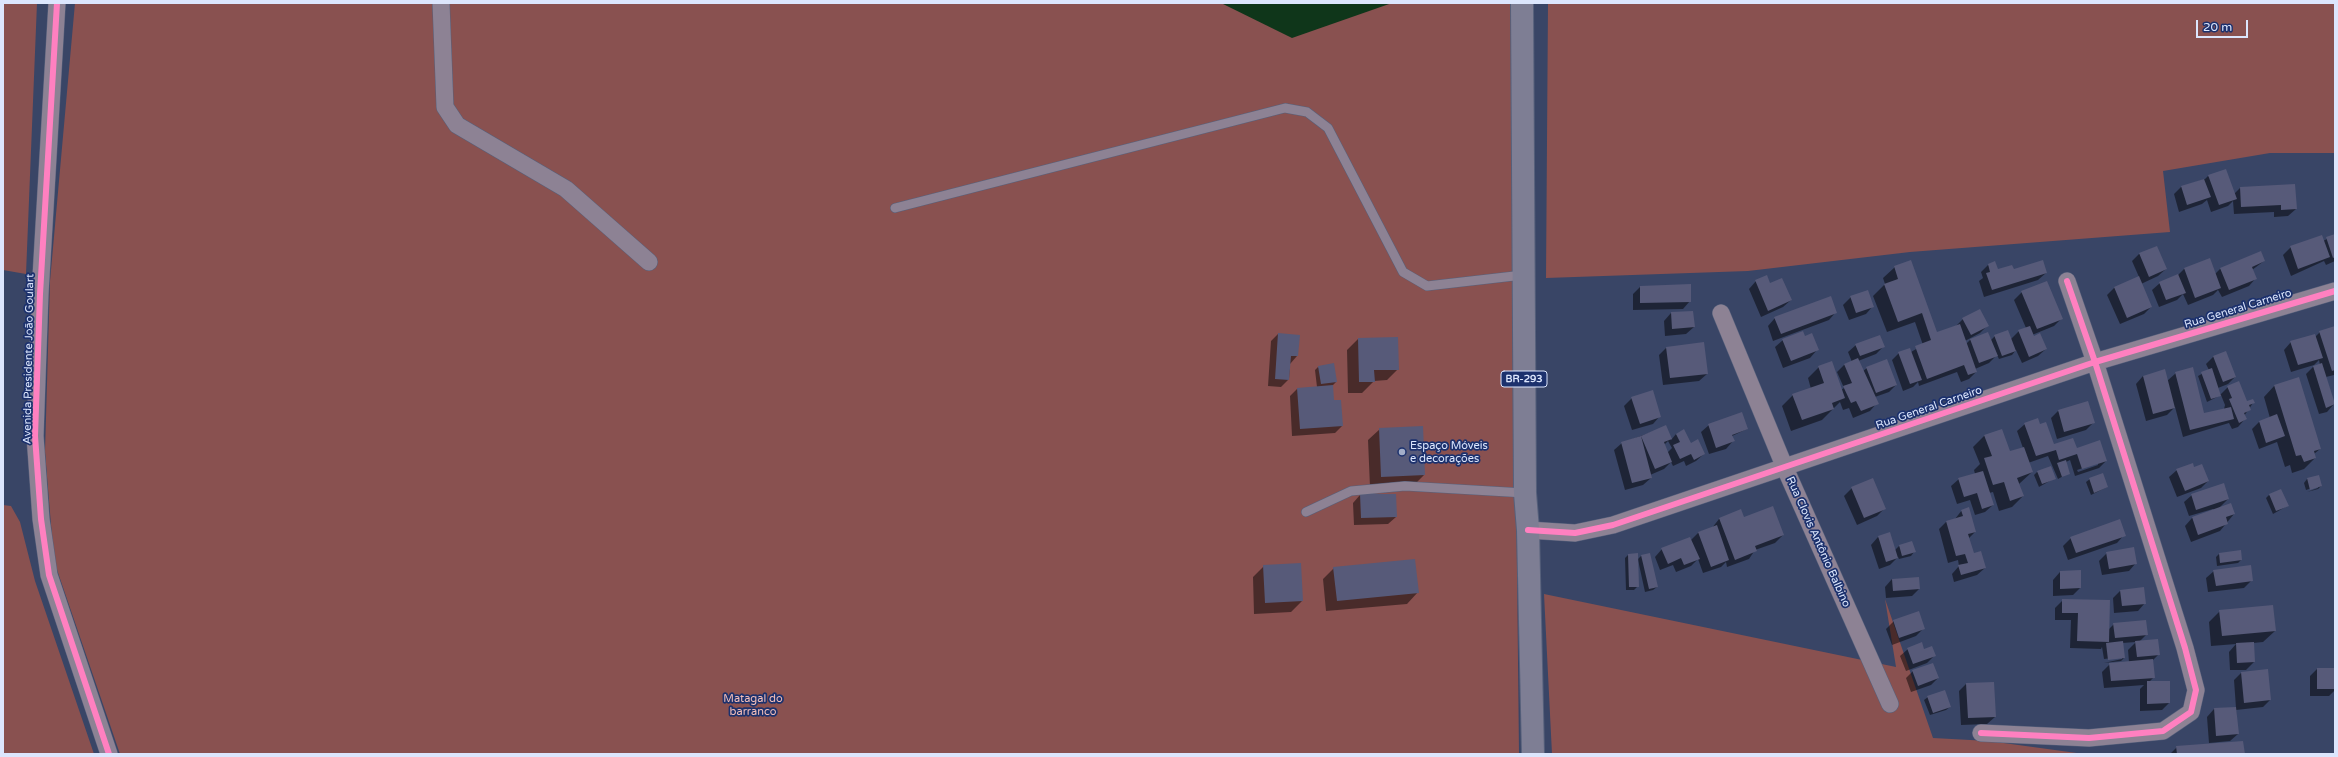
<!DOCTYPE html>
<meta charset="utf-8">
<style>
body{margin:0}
#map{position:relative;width:2338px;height:757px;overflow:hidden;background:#394566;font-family:"Varela Round",sans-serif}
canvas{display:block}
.frame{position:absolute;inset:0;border:4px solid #dce6fd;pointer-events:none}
.scale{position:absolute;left:2196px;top:20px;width:52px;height:18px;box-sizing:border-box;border:2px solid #dce6fd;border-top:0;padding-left:5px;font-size:12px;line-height:14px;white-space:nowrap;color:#dce6fd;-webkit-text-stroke:3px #1c316d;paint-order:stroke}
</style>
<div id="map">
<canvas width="2338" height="757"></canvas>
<div class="frame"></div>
<div class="scale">20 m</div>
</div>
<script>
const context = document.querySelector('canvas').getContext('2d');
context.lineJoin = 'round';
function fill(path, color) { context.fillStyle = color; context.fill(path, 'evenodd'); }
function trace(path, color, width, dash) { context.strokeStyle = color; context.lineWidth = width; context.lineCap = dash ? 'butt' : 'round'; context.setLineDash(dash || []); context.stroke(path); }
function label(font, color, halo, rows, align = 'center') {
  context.font = font + ' "Varela Round",sans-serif'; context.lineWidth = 3.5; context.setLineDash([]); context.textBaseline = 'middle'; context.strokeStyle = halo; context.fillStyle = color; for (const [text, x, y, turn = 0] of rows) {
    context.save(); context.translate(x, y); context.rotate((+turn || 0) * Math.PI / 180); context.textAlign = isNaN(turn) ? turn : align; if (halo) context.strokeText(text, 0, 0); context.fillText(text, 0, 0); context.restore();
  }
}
const green = new Path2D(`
 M3 3H37L26 274 3 270Z
 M75 3H1511L1519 754H120L54 561 45 452 50 281Z
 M1548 3H2335V153H2270L2163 171 2170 232 1910 252 1748 271 1546 278Z
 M3 505 11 506 20 522 35 581 94 754H3Z
 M1544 594 1896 667 1885 599 1933 738 1989 741 2084 754H1552Z`);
const water = new Path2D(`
 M1221 3H1392L1292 38Z`);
const shadow = new Path2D(`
 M2208 176 2234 194 2240 188 2296 209 2288 216 2274 217V212L2234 214 2233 201 2228 206 2211 212 2207 200 2202 204 2179 212 2174 194 2181 187 2205 179Z
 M2335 235V261L2326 265 2324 261 2291 276 2283 255 2291 247 2323 241Z
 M2156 247 2166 269 2158 276 2141 284 2151 307 2144 314 2120 324 2107 295 2114 288 2139 277 2132 261 2139 254Z
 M2261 252 2264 261 2252 270 2256 278 2249 286 2222 297 2218 290 2213 295 2188 305 2183 294 2177 300 2159 307 2152 290 2160 283 2177 276 2184 269 2209 259 2215 274 2220 269Z
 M1988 265 1997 270 2046 273 2038 280 1984 297 1979 281 1983 278 1981 272Z
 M1895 267 1936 333 1955 327 1963 319 1988 325 1980 333 1965 341 1966 344 1970 340 1988 333 1991 340 1995 336 2011 339 2019 331 2026 328 2014 300 2022 292 2061 319 2054 326 2032 335 2046 349 2038 356 2022 363 2016 350 2012 355 1999 359 1997 355 1989 363 1975 369 1976 372 1969 379 1961 382 1957 372 1919 386 1918 382 1913 387 1903 391 1892 360 1899 353 1911 352 1923 345 1915 322 1887 332 1873 296 1885 284 1883 278Z
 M1756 281 1770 285 1791 300 1783 307 1761 317 1749 289Z
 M1640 287 1690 301 1683 309 1633 310V294Z
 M1851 297 1873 306 1866 314 1849 320 1843 305Z
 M1836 312 1829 320 1773 341 1768 326 1775 318Z
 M1671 313 1694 327 1686 334 1665 336 1664 321Z
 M2335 327V377L2334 375 2326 377 2334 404 2327 412 2319 414 2306 374 2313 367 2320 365 2319 360 2314 365 2291 372 2284 350 2291 342 2315 337 2320 332Z
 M1278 334 1297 356 1290 364 1289 379 1281 387 1268 386 1271 341Z
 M1805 337 1817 350 1810 358 1783 368 1775 347 1783 340Z
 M1358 339 1398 369 1387 380 1374 381 1362 393H1348L1347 350Z
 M1856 345 1883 347 1876 354 1858 361 1863 371 1867 368 1896 385 1889 392 1875 397 1877 403 1870 411 1853 418 1849 408 1843 410 1840 402 1822 420 1791 431 1782 406 1793 395 1811 389 1808 378 1819 367 1841 390 1844 388 1837 372 1844 365 1852 362 1848 352Z
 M1666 348 1707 374 1699 381 1663 385 1659 355Z
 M2214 356 2235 377 2228 384 2218 388 2220 395 2228 387 2247 402 2253 403 2244 416 2245 419 2238 427 2232 429 2229 423 2183 437 2175 407 2167 415 2146 421 2136 384 2143 376 2167 381 2176 373 2204 415 2224 409 2225 405 2221 395 2207 402 2198 376 2209 370 2206 364Z
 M1318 367 1336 382 1333 385V401L1342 426 1335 433 1292 436 1290 396 1297 389 1317 387 1315 370Z
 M2275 385 2320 449 2314 454 2315 458 2304 469 2292 473 2290 465 2285 467 2277 442 2259 449 2252 429 2259 422 2270 418 2264 397Z
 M1632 398 1660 416 1653 424 1632 430 1624 406Z
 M2058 411 2094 422 2086 430 2057 439 2051 418Z
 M2025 424 2039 425 2053 446 2076 449 2106 461 2099 468 2075 476 2070 460 2066 462 2069 473 2058 479 2048 456 2028 463 2032 472 2019 484 2023 496 2012 507 1999 511 1993 492 1989 493 1993 505 1985 512 1975 515 1970 500 1957 504 1951 486 1959 479 1975 474 1974 470 1980 464 1973 447 1985 435 2009 453 2023 448 2017 431ZM2098 463V465L2078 472 2077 470Z
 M1709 425 1747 429 1732 436 1733 441 1726 449 1709 454 1701 432Z
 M1665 427 1671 440 1676 434 1704 454 1696 461 1686 466 1684 461 1673 466 1671 462 1664 469 1650 475 1651 478 1643 485 1625 490 1614 450 1622 443ZM1668 441 1672 448 1667 453 1664 445Z
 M1380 429 1424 475 1413 486 1370 487 1368 440Z
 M2194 469 2208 481 2201 488 2177 497 2169 477 2177 470Z
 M2037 472 2055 478 2039 487 2034 475Z
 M2318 476 2321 486 2318 489 2307 492 2318 488V486L2306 490 2304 483 2307 479Z
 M2090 479 2107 487 2091 495 2086 482Z
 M1852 488 1884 509 1877 516 1857 525 1844 496Z
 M1360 495 1396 517 1388 524 1354 525 1353 503Z
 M2192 495 2228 499 2218 509 2234 514 2220 531 2191 542 2185 526 2192 518 2214 510 2213 509 2189 516 2184 502Z
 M2269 495 2287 506 2273 514 2266 498Z
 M1962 510 1975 532 1968 539 1973 554 1985 568 1977 575 1954 582 1952 574 1959 566 1958 560 1948 563 1939 529 1946 522 1955 519Z
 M1740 511 1743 519 1783 535 1775 543 1755 550 1749 559 1727 567 1726 562 1721 567 1703 573 1698 559 1691 566 1676 572 1673 565 1660 570 1655 557 1662 549 1691 540 1699 532 1712 528 1719 519Z
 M2124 535 2117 543 2068 560 2063 546 2071 538Z
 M1878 537 1895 550 1899 546 1914 552 1911 556 1899 559 1898 557 1890 565 1879 569 1871 545Z
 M2107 553 2136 563 2129 571 2102 575 2099 561Z
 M1649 554 1657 587 1653 590 1645 592 1638 560V586L1634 590H1626L1625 558 1628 555 1637 560 1641 556Z
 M2219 554 2241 560 2238 563 2217 566 2216 557Z
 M1264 566 1302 601 1291 612 1254 614 1253 577Z
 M1334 568 1418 592 1407 604 1326 611 1323 579Z
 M2080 571V588L2073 595 2053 596V580L2060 572Z
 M2214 571 2252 580 2244 588 2208 592 2206 578Z
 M1892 579 1919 589 1912 596 1886 598 1885 587Z
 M2143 588 2145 603 2138 611 2114 613 2113 598 2120 591Z
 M2063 600 2108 630 2114 624 2147 634 2139 642 2159 654 2152 661 2154 677 2149 682 2169 703 2162 710 2140 711V689L2144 685 2104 688 2102 672 2110 664 2129 662 2128 650 2136 642 2122 643 2124 658 2121 661 2104 663 2122 659V657L2104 659 2102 647 2101 649 2070 648 2071 620H2055V608Z
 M2220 611 2275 631 2263 642 2253 643 2254 662 2246 670H2230L2229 652 2236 644 2211 646 2209 622Z
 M1894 621 1924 628 1916 636 1892 645 1886 629Z
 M1908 649 1924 650 1934 656 1927 663 1906 671 1900 656Z
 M2317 669H2335V690L2329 696H2310V676Z
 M2267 670 2270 700 2263 707 2236 710 2238 734 2230 741 2209 743 2207 717 2214 709 2236 708 2234 680 2241 673Z
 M1913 671 1938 678 1931 685 1911 692 1906 678Z
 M1966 684 1995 717 1987 724 1961 725 1959 691Z
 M1928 697 1950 707 1946 710 1930 715 1924 700Z
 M2177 747 2244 754H2170Z`);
const building = new Path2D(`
 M2226 169 2237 199 2219 205 2208 175Z
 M2204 179 2211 197 2187 205 2181 186Z
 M2295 184 2297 209 2281 210V205L2241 207 2240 187Z
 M2335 234V257L2333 258 2326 237Z
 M2322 235 2330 257 2298 269 2290 246Z
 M2157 246 2167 269 2149 277 2139 253Z
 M2261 251 2265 261 2252 267 2257 279 2229 290 2220 268Z
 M2210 258 2221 288 2195 298 2184 268Z
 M1911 260 1937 332 1960 324 1977 372 1968 375 1964 365 1927 379 1915 346 1931 340 1922 313 1898 322 1884 284 1898 279 1894 266Z
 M2043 260 2047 273 1992 290 1986 273 1990 272 1988 264 1995 261 1998 269 2012 265 2014 269Z
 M2178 274 2186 293 2166 300 2159 282Z
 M1767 275 1770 283 1782 278 1792 300 1768 311 1755 280Z
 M2139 276 2152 307 2127 318 2114 287Z
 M2047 281 2063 319 2037 329 2021 291Z
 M1691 284V302L1640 303V286Z
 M1868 290 1874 307 1856 313 1850 296Z
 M1831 296 1837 313 1781 334 1774 317Z
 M1980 309 1989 326 1971 335 1962 318Z
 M1693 311 1695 327 1672 329 1671 312Z
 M2030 326 2034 336 2040 333 2047 349 2029 357 2018 330Z
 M2335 326V370L2332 371 2319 331Z
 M2008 330 2016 351 2002 356 1994 335Z
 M1803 331 1805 336 1812 333 1819 350 1791 361 1782 339Z
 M1988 332 1998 356 1979 363 1970 339Z
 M1278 333 1300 335 1298 356H1291L1289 380 1275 379Z
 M2315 334 2323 358 2298 365 2290 341Z
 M1880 335 1885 347 1860 356 1855 344Z
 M1398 337 1399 370H1374L1375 382H1359L1358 338Z
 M1704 342 1708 374 1670 378 1666 347Z
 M1910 348 1922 380 1910 384 1898 352Z
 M2226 351 2236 377 2223 382 2213 356Z
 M1858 358 1879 404 1861 411 1856 401 1851 403 1843 386 1852 383 1844 364Z
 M1887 359 1897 385 1876 393 1866 367Z
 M1832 361 1845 398 1832 403 1834 409 1802 420 1792 394 1824 383 1818 366Z
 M1334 363 1337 382 1321 384 1318 366Z
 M2322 363 2335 404 2326 408 2313 366Z
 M2193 367 2204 413 2231 407 2234 419 2190 430 2175 372Z
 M2212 368 2221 396 2211 399 2201 372Z
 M2165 369 2175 408 2153 414 2143 376Z
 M2299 377 2321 449 2314 451 2316 458 2304 462 2301 455 2296 456 2274 385Z
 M2239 381 2247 401 2253 399 2255 403 2249 405 2251 410 2244 413 2247 419 2239 423 2229 399 2232 398 2227 386Z
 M1333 385 1334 400H1341L1343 426 1300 429 1297 388Z
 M1653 390 1661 417 1640 424 1631 397Z
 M2088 401 2095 423 2064 432 2058 410Z
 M1742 412 1748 429 1732 435 1735 441 1716 448 1708 424Z
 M2277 414 2285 436 2266 443 2259 421Z
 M2038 418 2040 424 2046 422 2054 444 2073 438 2077 448 2100 440 2107 461 2082 469 2077 454 2059 460 2056 450 2036 456 2024 423Z
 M1666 425 1672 439 1664 442 1672 462 1655 469 1641 436Z
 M1423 426 1425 475 1381 477 1379 428Z
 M1684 429 1691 443 1698 439 1705 454 1694 460 1691 454 1680 459 1673 445 1680 442 1676 434Z
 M2002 429 2010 451 2024 447 2033 472 2017 478 2024 496 2010 501 2004 482 1993 485 1984 458 1992 456 1984 435Z
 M1641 436 1652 478 1632 483 1621 442Z
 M2066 460 2070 474 2062 477 2057 463Z
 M2193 463 2194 467 2202 464 2209 481 2185 491 2176 469Z
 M2051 466 2056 479 2042 484 2037 471Z
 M1983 471 1994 505 1982 509 1977 493 1964 497 1958 478Z
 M2103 473 2108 487 2094 493 2089 478Z
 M2319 475 2322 486 2310 490 2307 478Z
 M1873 478 1886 509 1864 518 1851 487Z
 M2224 483 2229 499 2196 510 2191 494Z
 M2281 489 2289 506 2276 511 2269 494Z
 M1360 494H1396L1397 517 1361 518Z
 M2231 503 2235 514 2226 517 2228 524 2198 535 2192 517Z
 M1773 506 1784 535 1755 546 1757 551 1735 560 1719 518 1741 509 1744 517Z
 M1969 507 1976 532 1968 534 1974 553 1981 551 1986 568 1961 575 1958 565 1968 563 1965 554 1956 556 1946 521 1963 516 1961 510Z
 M2120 519 2126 536 2076 553 2070 537Z
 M1717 525 1729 560 1711 567 1698 532Z
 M1890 532 1898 558 1886 562 1878 536Z
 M1690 537 1700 559 1684 565 1681 558 1668 564 1661 548Z
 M1912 541 1916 552 1902 556 1899 545Z
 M2134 547 2137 564 2109 569 2106 552Z
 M2241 550 2242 560 2220 563 2219 553Z
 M1638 553 1639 587H1629L1628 554Z
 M1650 553 1658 587 1649 589 1641 555Z
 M1415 559 1419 593 1337 601 1333 567Z
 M1301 563 1303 601 1265 603 1263 565Z
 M2251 565 2253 581 2216 586 2213 570Z
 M2081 570V588L2060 589V571Z
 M1919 577 1920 589 1893 591 1892 579Z
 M2144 587 2146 604 2122 606 2120 590Z
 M2062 599 2110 600 2109 642 2077 641 2078 613H2062Z
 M2273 605 2276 631 2222 636 2219 610Z
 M1919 611 1925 629 1899 638 1893 620Z
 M2146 620 2148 635 2115 638 2113 623Z
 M2158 639 2160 655 2137 657 2135 641Z
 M2123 641 2125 658 2108 660 2106 643Z
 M1922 642 1924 649 1932 646 1936 656 1913 664 1907 648Z
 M2254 642 2255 662 2237 663 2236 643Z
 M2153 659 2155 678 2111 681 2109 663Z
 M1933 663 1939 678 1918 686 1912 670Z
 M2317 668H2335V689H2317Z
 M2268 669 2271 700 2244 703 2241 672Z
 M2147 681H2170V703L2147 704Z
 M1994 682 1996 717 1968 718 1966 683Z
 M1945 690 1951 707 1933 713 1927 696Z
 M2236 707 2239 734 2216 736 2214 708Z
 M2243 741 2245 754H2177L2176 746Z`);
const service = new Path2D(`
 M895 208 1285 108 1307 112 1328 128 1403 272 1427 286 1523 275
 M1306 512 1351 491 1405 486 1525 493`);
const minor = new Path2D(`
 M57 3 40 294 35 436 41 519 49 575 109 754
 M441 3 445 107 457 125 566 189 649 262
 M1721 313 1785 468 1890 704
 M1528 530 1575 533 1613 525 2095 362 2335 291
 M1981 733 2089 738 2163 731 2191 712 2196 690 2185 648 2095 362 2067 281`);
const trunk = new Path2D(`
 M1522 3 1525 493 1528 530 1533 754`);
const cycleway = new Path2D(`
 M57 3 40 294 35 436 41 519 49 575 109 754
 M1528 530 1575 533 1613 525 2095 362 2335 291
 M1981 733 2089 738 2163 731 2191 712 2196 690 2185 648 2095 362 2067 281`);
const markers = [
 [1402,452,4,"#a3aec8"]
];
const shields = [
 [1524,379,46]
];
const shieldNames = [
 ["BR-293",1524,379]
];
const streetNames = [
 ["Rua General Carneiro",2238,309,-17],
 ["Avenida Presidente João Goulart",29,359,-89],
 ["Rua General Carneiro",1929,408,-19],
 ["Rua Clovis Antônio Balbino",1818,542,66]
];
const poiNames = [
 ["Espaço Móveis",1410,446],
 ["e decorações",1410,459]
];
const parkNames = [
 ["Matagal do",753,699],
 ["barranco",753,712]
];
fill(green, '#895150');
fill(water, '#0f361a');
fill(shadow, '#0007');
fill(building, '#575a79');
trace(service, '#56607b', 10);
trace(minor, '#56607b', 18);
trace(trunk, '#56607b', 24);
trace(service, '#8d8294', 9);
trace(minor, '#8d8294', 17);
trace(trunk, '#7e7e94', 22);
trace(cycleway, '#ff80c0', 6);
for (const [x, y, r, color] of markers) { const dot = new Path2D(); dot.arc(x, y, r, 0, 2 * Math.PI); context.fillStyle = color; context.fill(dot); trace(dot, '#1c316d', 1.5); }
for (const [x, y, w] of shields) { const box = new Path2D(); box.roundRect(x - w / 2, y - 8, w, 16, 3); context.fillStyle = '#1c316d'; context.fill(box); trace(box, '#dce6fd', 1); }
label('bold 10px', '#dce6fd', null, shieldNames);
label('11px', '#dce6fd', '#1c316d', streetNames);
label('11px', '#dce6fd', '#1c316d', poiNames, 'left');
label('11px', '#f4bfb9', '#1c316d', parkNames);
</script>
